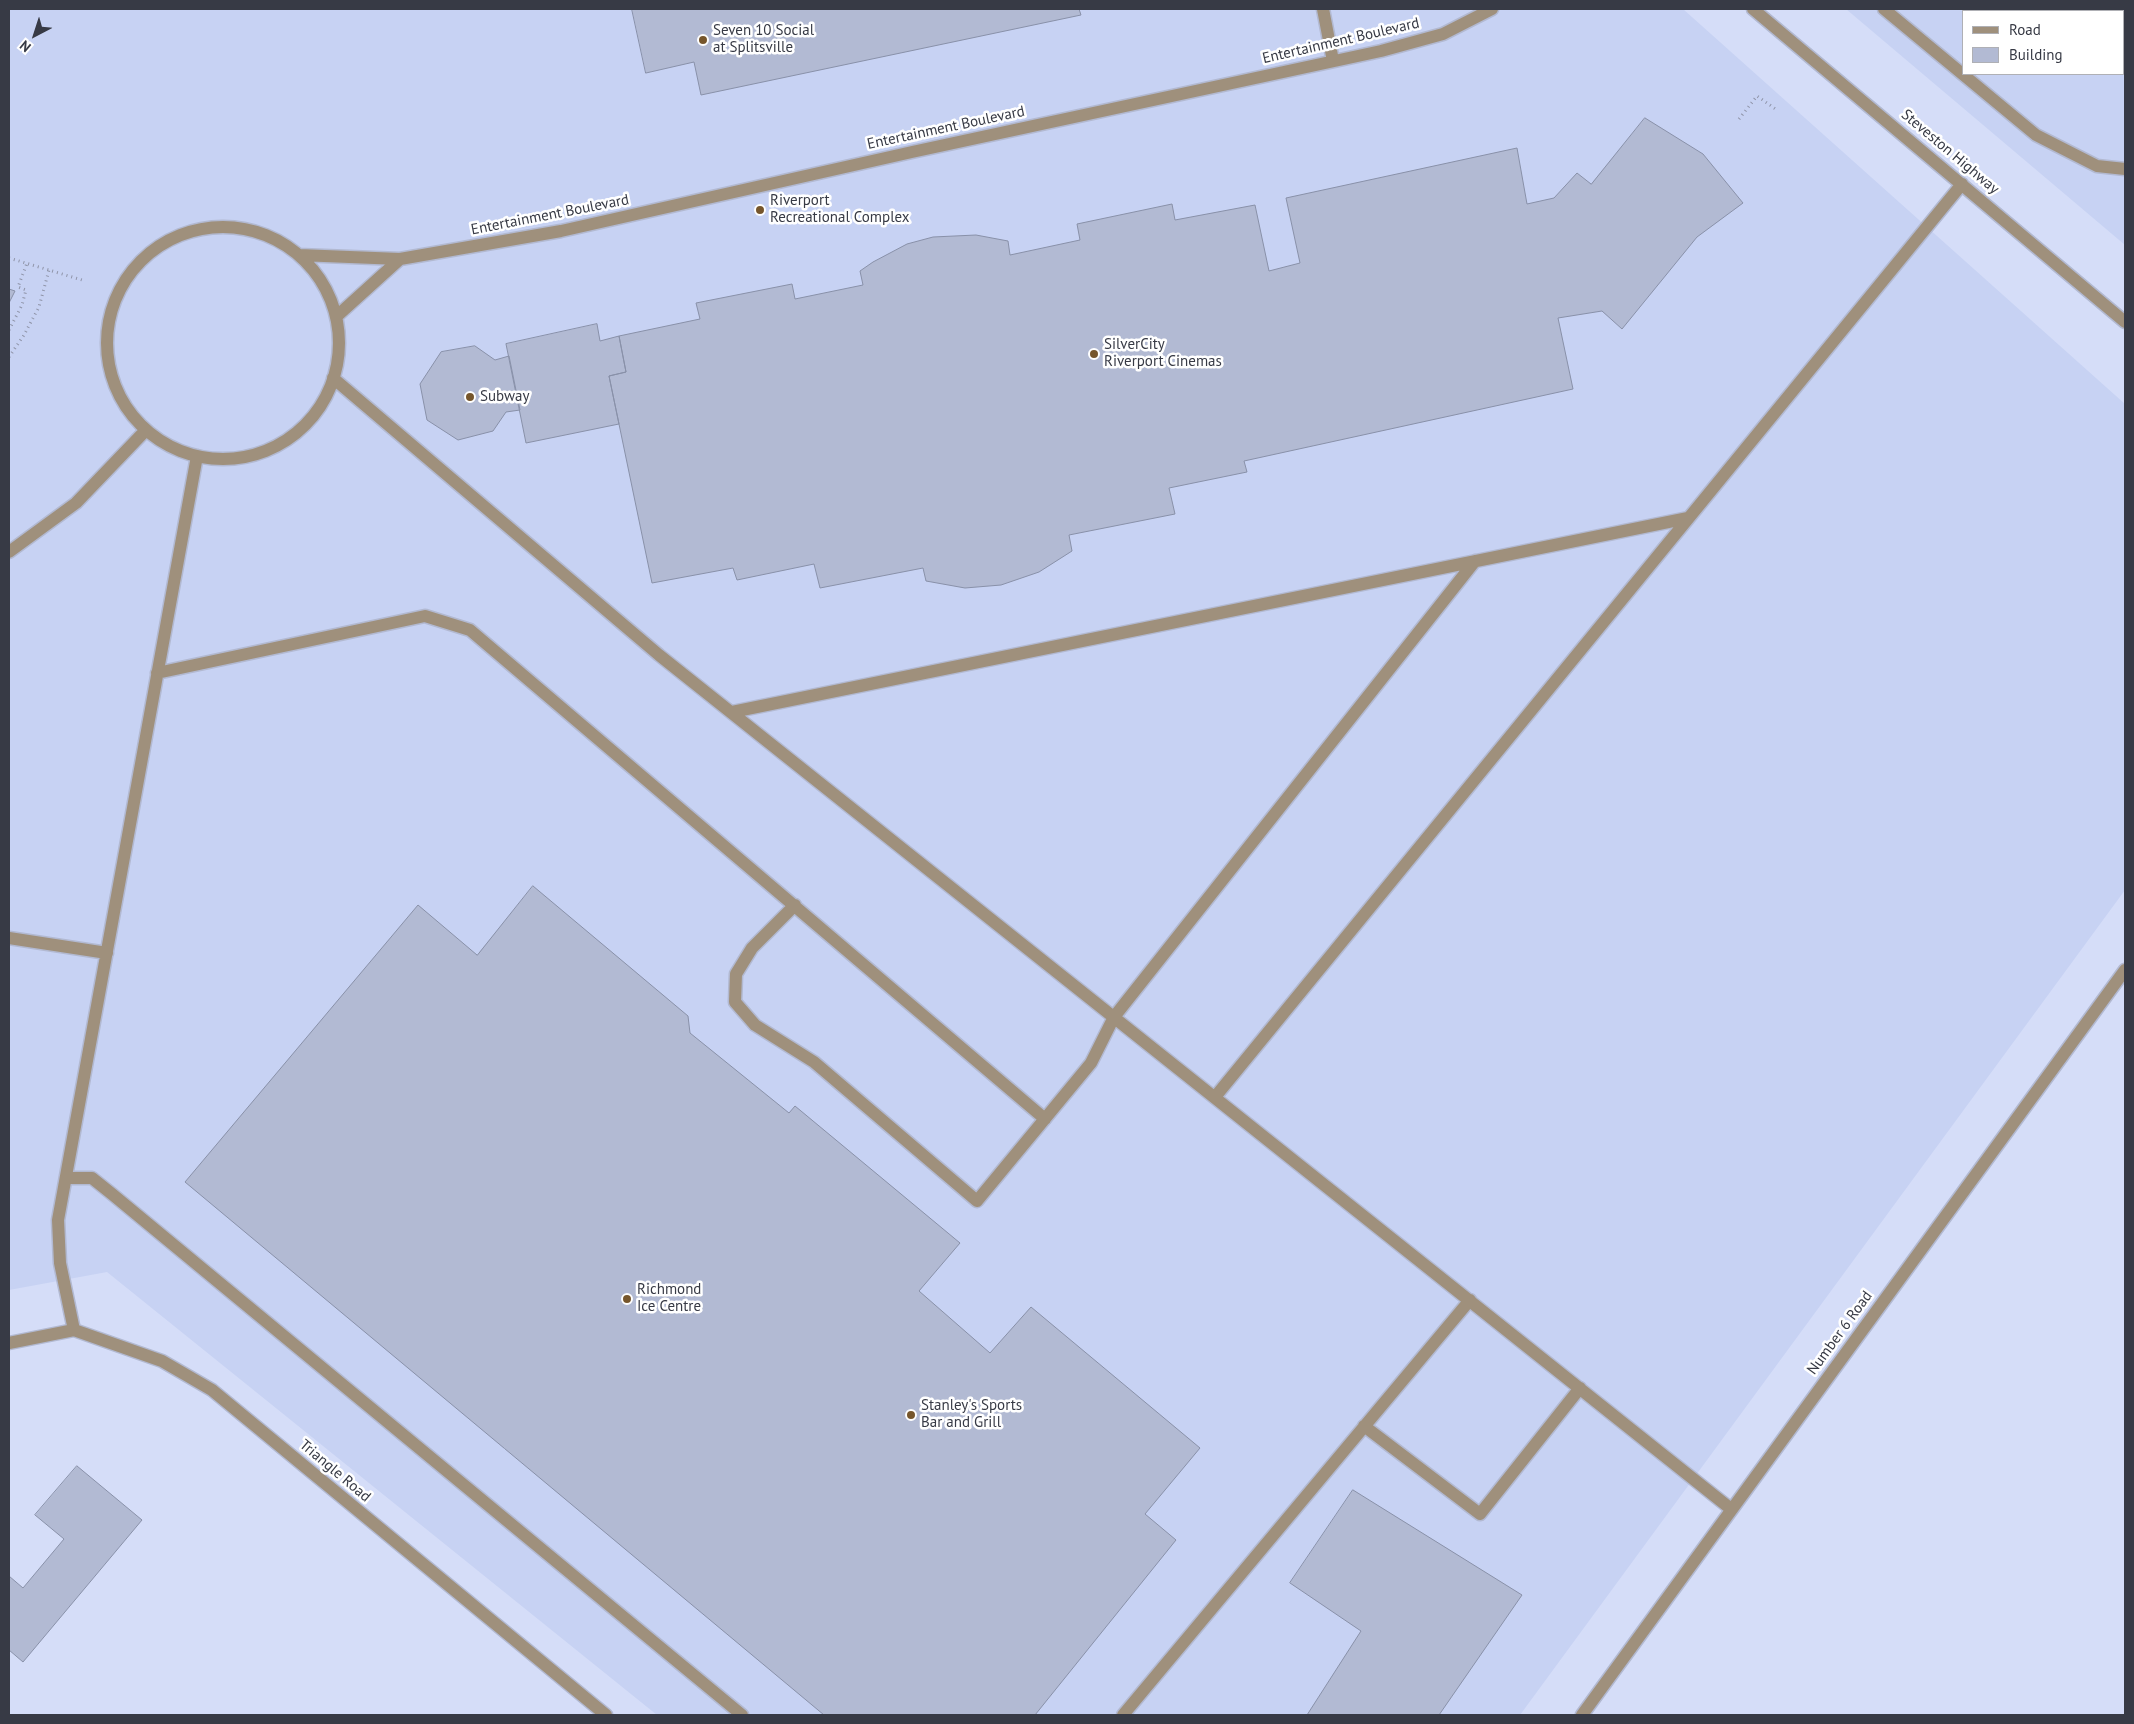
<!DOCTYPE html>
<style>
body{margin:0}
#map{position:relative;width:2134px;height:1724px;overflow:hidden;background:#d5ddf8;font-family:"PT Sans",sans-serif}
canvas{display:block}
.frame{position:absolute;inset:0;border:10px solid #373a45;pointer-events:none}
.legend{position:absolute;left:1962px;top:10px;width:162px;height:65px;box-sizing:border-box;background:#fff;border:1px solid #afb0b5;margin:0;padding:6px 9px;list-style:none;font-size:15px;color:#373a45}
.legend li{display:flex;align-items:center;gap:10px;height:25px}
.legend b{width:25px;border:1px solid #afb0b5}
.north{position:absolute;left:10px;top:10px;width:50px;height:50px;-webkit-text-stroke:4px #fff;paint-order:stroke;rotate:220deg;font-size:14px;font-weight:700;line-height:20px;text-align:center;color:#373a45}
.north::after{content:'';display:block;margin:auto;width:18px;height:22px;background:#373a45;clip-path:polygon(50% 0,100% 100%,50% 72%,0 100%)}
</style>
<div id="map">
<canvas width="2134" height="1724"></canvas>
<div class="frame"></div>
<ul class="legend">
<li><b style="height:6px;background:#9f907c"></b>Road</li>
<li><b style="height:14px;background:#b2bad3"></b>Building</li>
</ul>
<div class="north">N</div>
</div>
<script>
const context = document.querySelector('canvas').getContext('2d');
context.lineJoin = 'round';
function fill(path, color) { context.fillStyle = color; context.fill(path, 'evenodd'); }
function trace(path, color, width, dash) { context.strokeStyle = color; context.lineWidth = width; context.lineCap = dash ? 'butt' : 'round'; context.setLineDash(dash || []); context.stroke(path); }
function label(font, color, halo, rows, align = 'center') {
  context.font = font + ' "PT Sans",sans-serif'; context.lineWidth = 5; context.setLineDash([]); context.textBaseline = 'middle'; context.strokeStyle = halo; context.fillStyle = color; for (const [text, x, y, turn = 0] of rows) {
    context.save(); context.translate(x, y); context.rotate((+turn || 0) * Math.PI / 180); context.textAlign = isNaN(turn) ? turn : align; if (halo) context.strokeText(text, 0, 0); context.fillText(text, 0, 0); context.restore();
  }
}
const built = new Path2D(`
 M9 9H1683L2125 404V890L1520 1715H657L107 1272 9 1290Z
 M1846 9H2125V245ZM1963 11H2123V74H1963Z`);
const building = new Path2D(`
 M632 9H1079L1081 15 701 95 694 62 646 73Z
 M1980 9H2020L2022 11H1977Z
 M1645 118 1703 154 1743 203 1697 237 1622 329 1602 311 1558 318 1573 389 1244 461 1247 472 1169 488 1175 514 1069 535 1072 551 1039 572 1001 585 965 588 926 581 923 568 820 588 814 564 737 580 733 568 652 583 609 376 626 372 619 336 700 319 696 303 792 284 795 299 863 285 860 271 873 262 907 244 933 237 976 235 1008 241 1010 255 1080 240 1077 224 1172 204 1175 220 1255 205 1269 271 1300 263 1286 198 1517 148 1527 204 1554 198 1577 173 1591 184Z
 M9 289 15 291 9 303Z
 M597 324 600 341 619 336 626 372 609 376 619 424 526 443 506 344Z
 M475 346 495 360 509 356 520 410 506 412 493 431 458 440 427 420 420 384 441 352Z
 M533 886 688 1016 690 1033 789 1113 795 1106 960 1243 919 1291 990 1353 1031 1307 1200 1448 1145 1514 1176 1540 1035 1715H824L185 1182 418 905 477 955Z
 M77 1466 142 1520 23 1662 9 1650V1576L23 1588 64 1539 35 1515Z
 M1353 1490 1522 1595 1439 1715H1307L1361 1631 1290 1583Z`);
const path = new Path2D(`
 M1739 119 1757 96 1777 110
 M9 258 82 280
 M9 330 22 305 26 290 18 287 27 263
 M9 357 24 335 39 307 49 270`);
const minor = new Path2D(`
 M1323 9 1333 61
 M1753 9 2125 322
 M1884 9 2036 135 2097 166 2125 169
 M107 343a116 116 0 1 1 232 0a116 116 0 1 1-232 0Z
 M299 255 400 259 561 231 912 152 1381 51 1443 34 1492 9
 M337 316 400 259
 M333 378 659 655 1731 1509
 M9 552 76 503 146 430
 M157 673 425 616 470 630 1045 1119
 M732 712 1688 518
 M795 905 752 948 736 974 735 1002 755 1025 814 1062 977 1201 1091 1063 1114 1017 1475 561
 M9 938 107 953
 M1215 1097 1962 184
 M66 1178H92L112 1194 742 1715
 M74 1330 60 1263 58 1220 197 456
 M9 1343 74 1330 162 1361 212 1390 606 1715
 M1364 1426 1480 1514 1580 1388
 M1123 1715 1470 1300
 M1582 1715 2125 970`);
const markers = [
 [703,40,5,"#76562c"],
 [760,210,5,"#76562c"],
 [1094,354,5,"#76562c"],
 [470,397,5,"#76562c"],
 [627,1299,5,"#76562c"],
 [911,1415,5,"#76562c"]
];
const poiNames = [
 ["Seven 10 Social",713,31],
 ["at Splitsville",713,48],
 ["Riverport",770,201],
 ["Recreational Complex",770,218],
 ["SilverCity",1104,345],
 ["Riverport Cinemas",1104,362],
 ["Subway",480,397],
 ["Richmond",637,1290],
 ["Ice Centre",637,1307],
 ["Stanley's Sports",921,1406],
 ["Bar and Grill",921,1423]
];
const streetNames = [
 ["Entertainment Boulevard",1341,41,-13],
 ["Entertainment Boulevard",946,128,-12],
 ["Steveston Highway",1950,152,40],
 ["Entertainment Boulevard",550,215,-11],
 ["Number 6 Road",1840,1333,-54],
 ["Triangle Road",335,1471,40]
];
fill(built, '#c7d2f3');
fill(building, '#b2bad3');
trace(building, '#8991a9', 1);
trace(minor, '#b2b9d1', 15);
trace(path, '#8f94a8', 3, [1, 4]);
trace(minor, '#9f907c', 12);
for (const [x, y, r, color] of markers) { const dot = new Path2D(); dot.arc(x, y, r, 0, 2 * Math.PI); context.fillStyle = color; context.fill(dot); trace(dot, '#fff', 2); }
label('15px', '#373a45', '#fff', poiNames, 'left');
label('15px', '#373a45', '#fff', streetNames);
</script>
